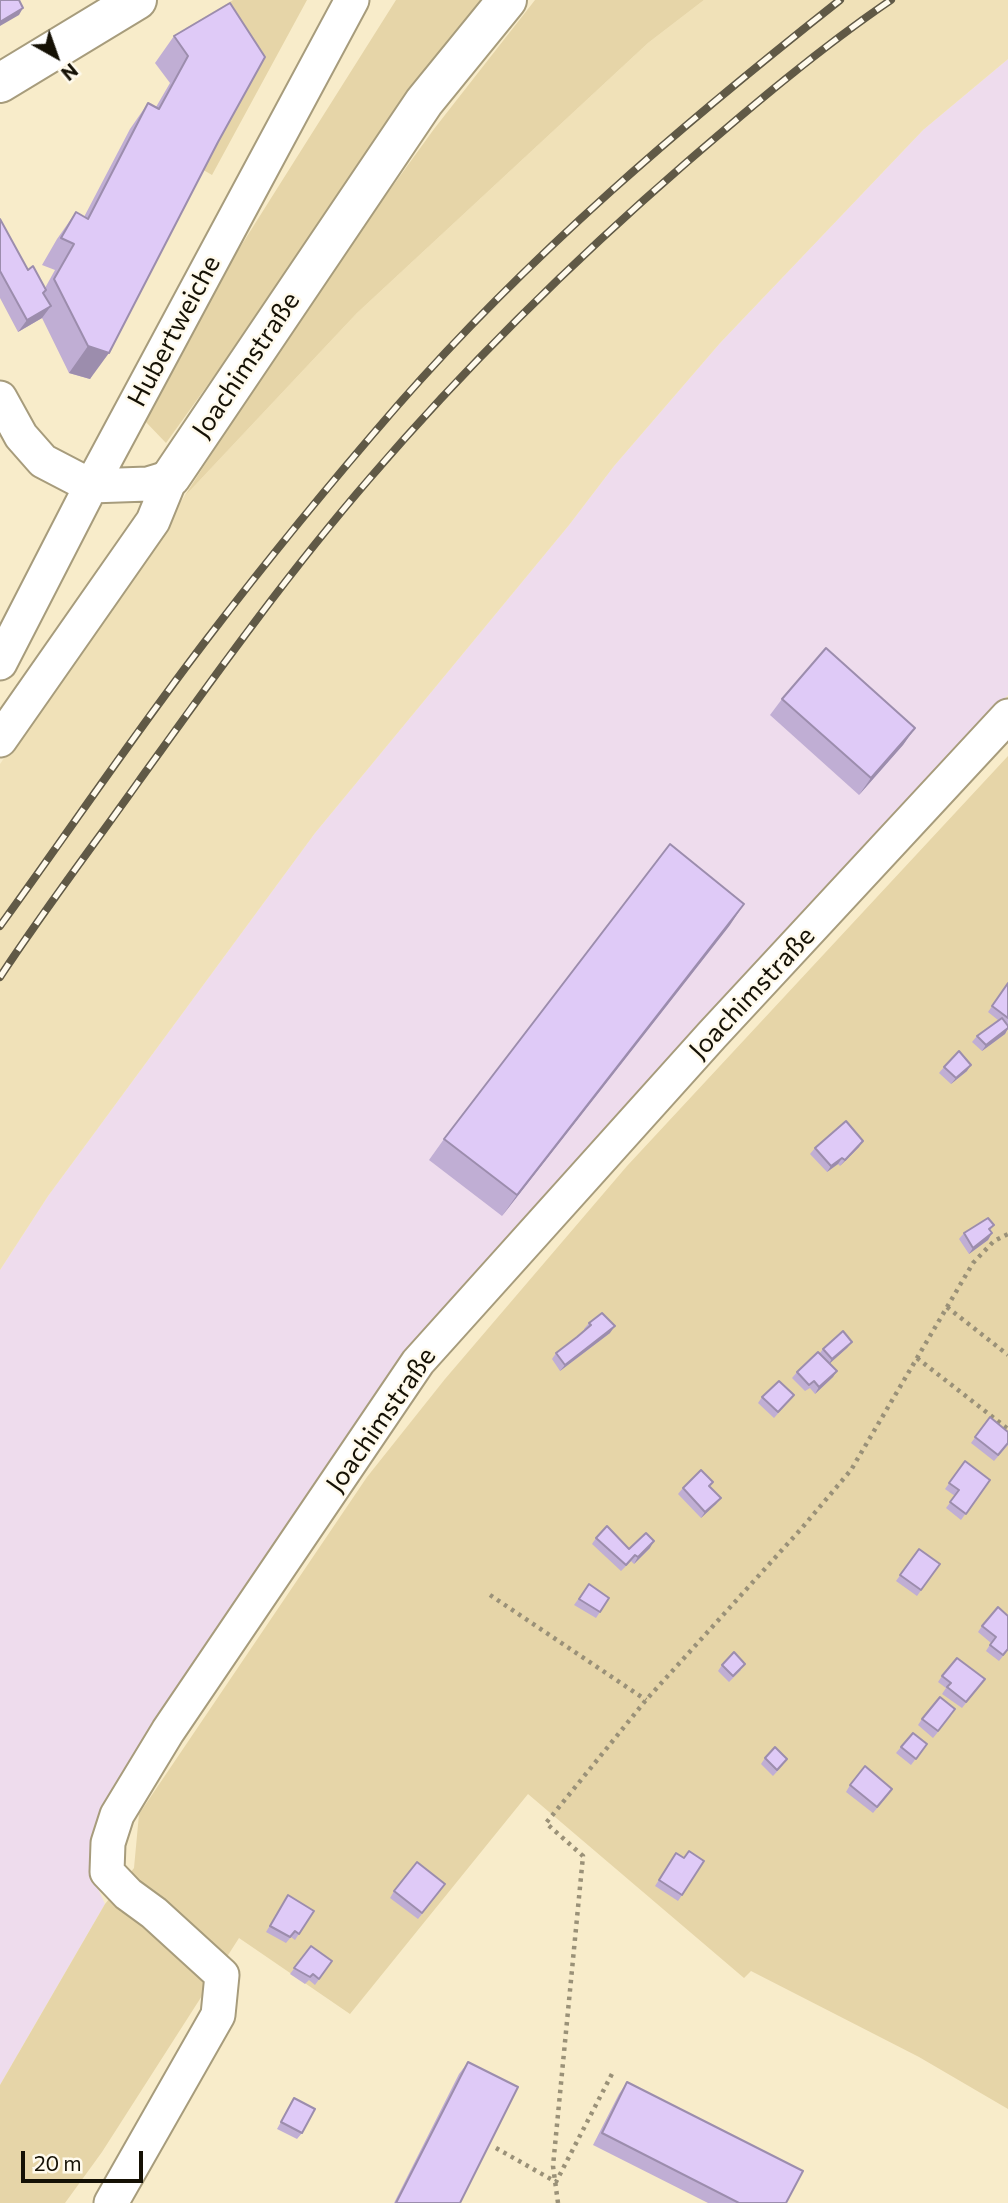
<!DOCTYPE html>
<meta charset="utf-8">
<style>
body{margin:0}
#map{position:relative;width:1008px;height:2203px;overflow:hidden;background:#f8ecca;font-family:Commissioner,sans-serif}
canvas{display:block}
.north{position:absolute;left:21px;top:21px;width:70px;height:70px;-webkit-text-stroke:5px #fffaec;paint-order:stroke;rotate:140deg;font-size:19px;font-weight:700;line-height:28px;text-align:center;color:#151105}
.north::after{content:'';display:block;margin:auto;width:24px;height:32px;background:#151105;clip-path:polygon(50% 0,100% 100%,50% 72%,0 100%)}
.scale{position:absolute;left:21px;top:2151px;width:122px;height:32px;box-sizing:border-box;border:4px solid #151105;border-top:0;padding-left:9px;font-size:21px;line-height:24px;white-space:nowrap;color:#151105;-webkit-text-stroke:5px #fffaec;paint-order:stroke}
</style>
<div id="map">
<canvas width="1008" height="2203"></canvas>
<div class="north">N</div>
<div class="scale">20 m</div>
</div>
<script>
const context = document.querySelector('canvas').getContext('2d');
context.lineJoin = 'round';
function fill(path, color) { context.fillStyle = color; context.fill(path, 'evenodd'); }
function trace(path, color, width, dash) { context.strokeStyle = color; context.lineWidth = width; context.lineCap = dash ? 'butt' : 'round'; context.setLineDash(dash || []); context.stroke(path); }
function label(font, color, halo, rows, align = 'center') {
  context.font = font + ' Commissioner,sans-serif'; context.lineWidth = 5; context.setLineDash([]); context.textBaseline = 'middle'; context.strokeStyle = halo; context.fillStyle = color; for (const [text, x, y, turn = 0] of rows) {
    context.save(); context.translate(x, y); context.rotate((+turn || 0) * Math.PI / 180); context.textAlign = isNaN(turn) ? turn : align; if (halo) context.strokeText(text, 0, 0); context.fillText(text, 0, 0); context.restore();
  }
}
const commercial = new Path2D(`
 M1008 59V695L413 1352 94 1880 105 1904 0 2085V1270L48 1196 315 833 569 525 614 466 720 343 923 130Z`);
const built = new Path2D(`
 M704 0H1008V59L923 130 720 343 614 466 569 525 315 833 48 1196 0 1270V764L184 497 357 313 648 43Z`);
const green = new Path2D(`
 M233 0H307L212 175 200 168 194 39 186 28Z
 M396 0H484L166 443 143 419 215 287Z
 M535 0H704L648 43 357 313 184 497 313 296 434 129Z
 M1008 756V2109L919 2057 751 1971 744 1978 528 1794 350 2014 239 1938 102 2152 65 2203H0V2085L105 1904 134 1868 139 1814 367 1477 445 1379 627 1166Z`);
const path = new Path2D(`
 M947 1307 1008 1355
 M917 1358 1008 1429
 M490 1595 646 1700
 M496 2148 556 2182 614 2070
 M558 2203 553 2166 583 1856 546 1823 646 1700 801 1529 851 1470 973 1263 994 1241 1008 1234`);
const minor = new Path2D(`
 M0 398 21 436 43 461 91 486 148 484 171 477
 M0 663 91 486 352 0
 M0 740 153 521 171 477
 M111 2203 218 2015 222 1975 154 1913 128 1894 107 1872 108 1843 117 1815 168 1731 418 1362 712 1035 1008 716`);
const tertiary = new Path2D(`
 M0 83 137 0
 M171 477 424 102 507 0`);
const rail = new Path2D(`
 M0 926C69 831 135 733 207 639 268 559 332 481 398 405 530 254 683 124 840 0
 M0 977C44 910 93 846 139 781 213 678 287 574 370 478 467 365 574 260 687 162 752 106 819 49 891 0`);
const wall = new Path2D(`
 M230 3 218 142 90 379 69 373 42 318 18 332 0 298V219L28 270 45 288 55 270 42 265 57 239 76 212 84 217 130 129 148 103 156 107 170 83 155 63 174 36Z
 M782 699 915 728 903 745 859 795 770 715Z
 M730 925 502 1216 429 1160 444 1139Z
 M1008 983V1029L1005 1034 982 1051 972 1042 977 1036 998 1020 988 1012Z
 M944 1067 967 1071 951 1084 939 1073Z
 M859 1147 840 1166 838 1164 827 1172 810 1154 815 1148Z
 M994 1225 990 1230 992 1233 988 1240 969 1254 959 1239 964 1233Z
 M589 1323 610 1333 560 1371 552 1359 556 1353 585 1330 584 1329Z
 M852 1342 847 1348 830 1363 837 1371 833 1377 815 1394 810 1388 805 1391 792 1378 797 1372 820 1353 823 1349Z
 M762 1397 789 1401 774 1418 758 1403Z
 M990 1417 1008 1432V1445L994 1461 971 1443Z
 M965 1461 990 1480 961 1520 946 1508 955 1496 945 1489Z
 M683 1488 721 1498 716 1504 701 1518 678 1494Z
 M596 1538 629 1549 650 1548 634 1564 631 1561 621 1571 592 1544Z
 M919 1549 940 1564 917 1596 896 1581Z
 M589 1584 609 1598 596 1618 574 1605Z
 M1008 1616V1650L999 1661 986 1651 991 1643 978 1632 982 1626Z
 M722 1665 741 1670 729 1682 718 1671Z
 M942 1676 985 1679 962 1708 942 1694 946 1688 938 1682Z
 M951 1716 933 1738 918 1725 922 1719Z
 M927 1744 911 1765 896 1753 901 1747Z
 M765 1758 783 1765 773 1776 761 1764Z
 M850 1785 888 1795 873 1813 846 1792Z
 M676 1853 682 1895 678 1901 655 1886Z
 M441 1890 418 1919 390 1898 394 1891Z
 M288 1895 314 1911 295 1940 291 1937 286 1943 266 1932Z
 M311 1946 332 1961 315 1985 309 1980 305 1984 290 1974Z
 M468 2062 460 2203H394L459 2074Z
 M627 2082 786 2203H708L593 2145 619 2094Z
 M294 2098 302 2133 297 2139 277 2129Z`);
const shadedWall = new Path2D(`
 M23 8 19 15 0 26V22Z
 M51 306 42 318 18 332 27 320Z
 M88 346 109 353 90 379 69 373Z
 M915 728 903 745 859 795 871 778Z
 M744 904 730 925 502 1216 517 1195Z
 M1008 1028 1005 1034 982 1051 986 1045Z
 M971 1065 967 1071 951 1084 956 1078Z
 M863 1141 859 1147 840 1166 845 1160Z
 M842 1158 838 1164 827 1172 831 1166Z
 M992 1233 988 1240 969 1254 973 1248Z
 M615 1326 610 1333 560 1371 565 1365Z
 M852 1342 847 1348 828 1365 832 1359Z
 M837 1371 833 1377 815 1394 819 1387Z
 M721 1498 716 1504 701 1518 705 1512Z
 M654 1541 650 1548 634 1564 638 1557Z`);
const building = new Path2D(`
 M0 0H19L23 8 0 22Z
 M230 3 265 57 218 142 109 353 88 346 54 279 74 244 61 238 76 212 88 219 148 103 159 109 188 56 174 36Z
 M0 219 28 270 33 266 46 290 43 293 51 306 27 320 0 271Z
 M826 648 915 728 871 778 782 699Z
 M670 844 744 904 517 1195 444 1139Z
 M1008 983V1018L992 1006Z
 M1002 1018 1008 1026V1028L986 1045 977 1036Z
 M959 1051 971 1065 956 1078 944 1067Z
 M846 1121 863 1141 845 1160 842 1158 831 1166 815 1148Z
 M988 1218 994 1225 989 1229 992 1233 973 1248 964 1233Z
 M602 1313 615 1326 565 1365 556 1353 577 1337 591 1325 589 1323Z
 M843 1331 852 1342 832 1359 823 1349Z
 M818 1352 837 1371 819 1387 814 1381 809 1385 797 1372Z
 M779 1381 794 1395 778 1412 762 1397Z
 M990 1417 1008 1432V1443L998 1455 975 1437Z
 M965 1461 990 1480 966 1514 950 1502 959 1490 949 1483Z
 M701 1470 713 1482 709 1486 721 1498 705 1512 683 1488Z
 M607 1526 629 1549 646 1533 654 1541 638 1557 635 1555 626 1565 596 1538Z
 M919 1549 940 1564 921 1590 900 1575Z
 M589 1584 609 1598 600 1612 579 1599Z
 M998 1607 1008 1616V1649L1003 1655 990 1645 996 1637 982 1626Z
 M734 1652 745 1664 733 1676 722 1665Z
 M957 1658 985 1679 966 1702 947 1687 951 1683 942 1676Z
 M940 1697 955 1709 938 1731 922 1719Z
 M913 1733 927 1744 916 1759 901 1747Z
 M775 1747 787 1759 777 1770 765 1758Z
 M865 1766 892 1789 877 1807 850 1785Z
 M689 1851 704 1861 682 1895 659 1880 676 1853 684 1858Z
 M417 1862 445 1884 422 1913 394 1891Z
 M288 1895 314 1911 299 1934 295 1931 290 1937 270 1926Z
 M311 1946 332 1961 319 1979 313 1974 310 1977 294 1968Z
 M468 2062 518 2087 460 2203H396Z
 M627 2082 803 2171 786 2203H739L602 2133Z
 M294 2098 315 2109 302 2133 281 2122Z`);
const streetNames = [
 ["Hubertweiche",174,331,-62],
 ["Joachimstraße",246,365,-56],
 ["Joachimstraße",752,993,-47],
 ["Joachimstraße",381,1420,-55]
];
fill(commercial, '#eedced');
fill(built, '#f0e1b8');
fill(green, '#e6d5a8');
trace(minor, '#a79c7c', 37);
trace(tertiary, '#a79c7c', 42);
trace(path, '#9a9178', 4.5, [3.5, 5]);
trace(minor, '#fff', 33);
trace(tertiary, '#fff', 38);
trace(rail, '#605946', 8);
trace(rail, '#fffaec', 5, [16]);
fill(wall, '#c0aed4');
fill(shadedWall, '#9c8dad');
fill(building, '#dfcaf7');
trace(building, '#9c8dad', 2);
label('26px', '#151105', '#fffaec', streetNames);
</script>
